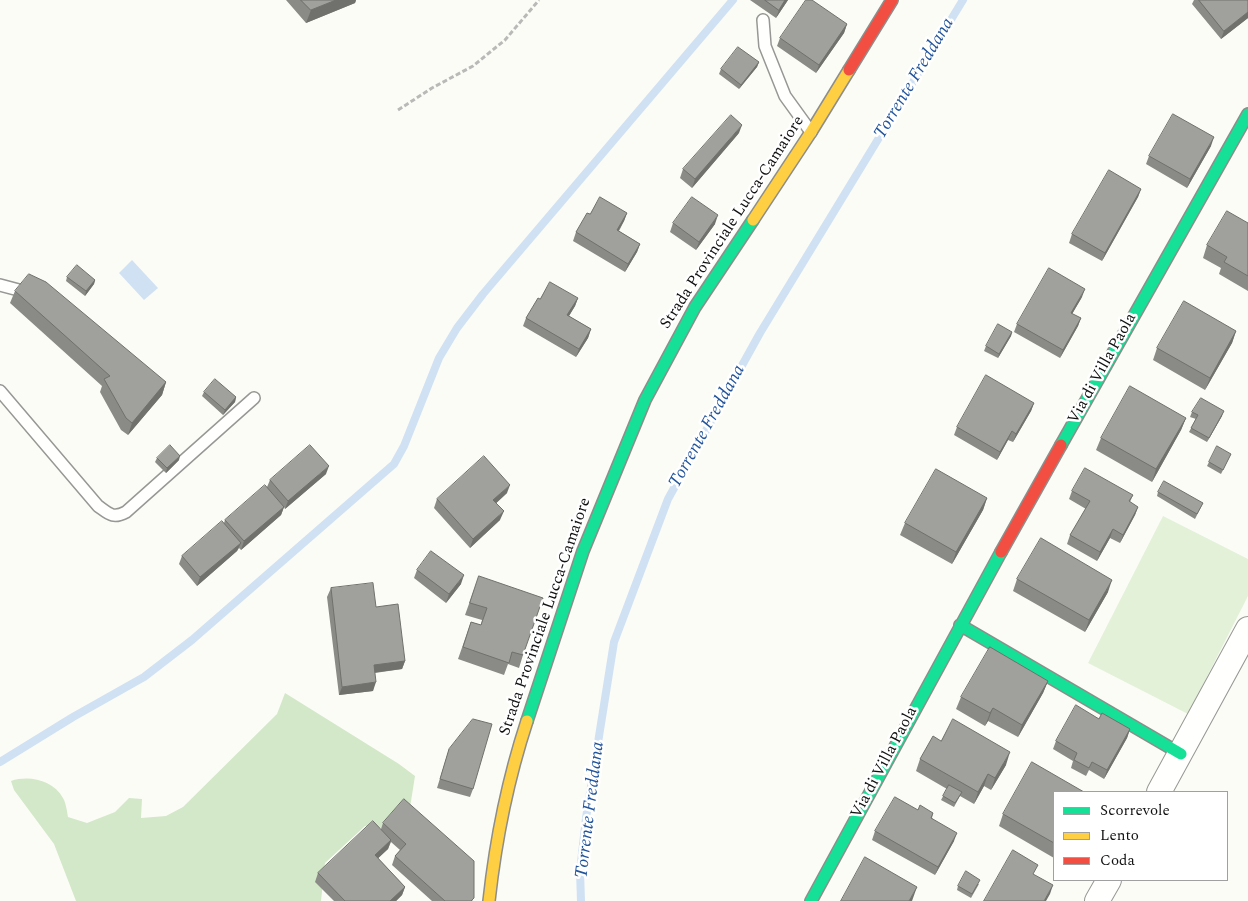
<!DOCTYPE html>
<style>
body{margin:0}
#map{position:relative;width:1248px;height:901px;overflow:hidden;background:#fcfcf7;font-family:Spectral,serif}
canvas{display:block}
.legend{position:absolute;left:1053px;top:791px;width:175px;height:90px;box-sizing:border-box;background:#fff;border:1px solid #a0a0a0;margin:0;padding:6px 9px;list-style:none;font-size:15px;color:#111}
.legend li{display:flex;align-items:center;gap:10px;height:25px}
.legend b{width:25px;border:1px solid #a0a0a0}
</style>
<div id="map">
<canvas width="1248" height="901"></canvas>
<ul class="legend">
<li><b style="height:6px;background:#16e098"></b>Scorrevole</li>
<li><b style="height:6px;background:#ffcf43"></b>Lento</li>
<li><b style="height:6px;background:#f24e42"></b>Coda</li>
</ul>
</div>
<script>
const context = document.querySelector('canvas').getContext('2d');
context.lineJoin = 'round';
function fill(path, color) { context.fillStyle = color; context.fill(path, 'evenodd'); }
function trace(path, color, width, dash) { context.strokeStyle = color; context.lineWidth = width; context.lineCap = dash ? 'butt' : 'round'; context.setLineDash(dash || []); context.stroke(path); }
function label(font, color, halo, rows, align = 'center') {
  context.font = font + ' Spectral,serif'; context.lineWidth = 5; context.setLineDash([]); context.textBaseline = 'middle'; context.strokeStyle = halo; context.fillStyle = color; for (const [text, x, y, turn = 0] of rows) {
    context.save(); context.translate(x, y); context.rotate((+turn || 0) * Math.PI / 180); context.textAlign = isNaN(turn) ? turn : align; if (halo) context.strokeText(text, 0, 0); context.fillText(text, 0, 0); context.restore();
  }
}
const green = new Path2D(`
 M1163 516 1248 559V596L1188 714 1088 663Z`);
const forest = new Path2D(`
 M285 693 399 764 415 776 409 814 398 830 365 826 325 863 321 901H76L54 844 14 790 11 781C29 775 53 780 63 798 66 803 67 811 68 817L87 823 115 812 129 798 142 799 141 818 166 816 183 807 277 714Z`);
const water = new Path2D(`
 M132 260 158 288 144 300 119 273Z`);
const stream = new Path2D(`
 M0 762 73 717 144 677 192 640 394 464 404 446 439 358 457 328 483 294 733 0
 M581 901 580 871 586 818 614 642 668 499 760 333 963 0`);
const path = new Path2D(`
 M398 110 432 88 473 66 505 40 539 0`);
const lane = new Path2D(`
 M763 20 765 46 785 96 811 132
 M0 285 30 293
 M0 391 98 506C109 514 113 519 126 512L254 398`);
const street = new Path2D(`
 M1159 792 1248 629
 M1097 901 1109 880`);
const fast = new Path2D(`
 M1061 445 1248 114
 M960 625 1181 754
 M527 721 583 551 645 400 695 307 753 220
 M811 901 1001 552`);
const slow = new Path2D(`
 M753 220 811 132 849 70
 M489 901C496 837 507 782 527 721`);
const jam = new Path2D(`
 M849 70 892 0
 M1001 552 1061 445`);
const wall = new Path2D(`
 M286 0H356L355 3 306 23Z
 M750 0H788L776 18Z
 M1194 0H1248V18L1221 39 1192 4Z
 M847 24 844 33 816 73 777 46 780 38Z
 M759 62 757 67 739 89 719 74 721 69Z
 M739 133 692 188 680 178 683 169Z
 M1211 146 1187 188 1146 164 1149 156Z
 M1141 189 1138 197 1102 261 1069 243 1072 234Z
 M627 213 624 221 619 231 640 244 637 252 625 272 573 241 576 232 590 214Z
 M673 223 715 224 696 250 670 232Z
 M1248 223V291L1219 274 1221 268 1203 258 1207 245Z
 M67 277 95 280 94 284 85 296 66 281Z
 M15 291 166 382 162 395 128 435 121 430 100 392 102 386 10 303Z
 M1082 297 1072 314 1081 318 1078 326 1060 358 1014 332 1017 324Z
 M578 298 575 306 569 316 591 329 588 338 576 357 523 326 526 318 540 299Z
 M1236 331 1232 343 1205 390 1153 360 1157 348Z
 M1012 332 1011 336 998 358 984 351 986 346Z
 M204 392 236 397 235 402 223 415 202 396Z
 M1034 403 1031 411 1013 442 1008 440 997 460 954 435 957 427Z
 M1192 412 1222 416 1207 442 1189 432 1196 419 1190 417Z
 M1186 418 1181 430 1152 482 1096 450 1101 438Z
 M1231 454 1221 474 1207 466 1209 462Z
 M157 458 179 460 166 473 155 462Z
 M326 474 285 509 284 507 281 515 241 550 239 548 237 551 197 586 179 564 182 556 224 523 225 520 267 487 270 480Z
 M1072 491 1133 495 1130 502 1138 507 1135 515 1120 543 1110 538 1097 561 1067 544 1070 535 1086 509 1069 499Z
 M1158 492 1203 503 1195 519 1157 496Z
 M507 493 496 503 500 520 470 548 434 508 437 499Z
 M987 498 983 510 952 564 900 535 905 523Z
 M417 570 461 584 446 603 414 578Z
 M479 576 523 655 519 668 508 664 504 675 458 659 471 622 481 625 482 620 465 615Z
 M1017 579 1108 592 1085 632 1013 591Z
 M331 588 376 607 405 661 402 669 375 673 373 691 339 695 327 597Z
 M1048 681 1043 693 1018 737 988 721 985 726 956 709 961 697Z
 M1099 719 1130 729 1127 738 1104 779 1089 770 1086 776 1071 768 1073 761 1053 749 1056 741Z
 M941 741 1006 765 991 790 984 786 974 804 960 796 954 807 941 800 947 789 916 771 920 759Z
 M449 749 473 789 470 797 437 788Z
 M1054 792V858L999 826 1003 814Z
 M918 810 933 813 932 818 954 841 935 875 872 840 875 831Z
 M383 823 473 901H432L392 865 395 856 400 850 391 842 388 849 378 858 405 887 402 895 396 901H334L315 882 318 873 381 829Z
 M979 884 971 898 957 890 958 886Z`);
const shadedWall = new Path2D(`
 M336 0H356L355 3 306 23 311 10Z
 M785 0H788L776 18 779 10Z
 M1248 12V18L1221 39 1224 31Z
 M847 24 844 33 816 73 819 65Z
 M759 62 757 67 739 89 741 85Z
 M742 125 739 133 692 188 695 179Z
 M1214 137 1211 146 1187 188 1190 179Z
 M1141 189 1138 197 1102 261 1105 253Z
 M627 213 624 221 614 238 617 230Z
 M718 215 715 224 696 250 699 242Z
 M640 244 637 252 625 272 628 264Z
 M95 280 94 284 85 296 86 291Z
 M1085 289 1082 297 1068 321 1071 313Z
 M578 298 575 306 564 324 567 315Z
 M1081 318 1078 326 1060 358 1063 350Z
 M591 329 588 338 576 357 579 349Z
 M1236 331 1232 343 1205 390 1210 378Z
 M1012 332 1011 336 998 358 999 354Z
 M166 382 162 395 128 435 132 423Z
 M236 397 235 402 223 415 225 410Z
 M1034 403 1031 411 1013 442 1016 434Z
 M1224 411 1222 416 1207 442 1209 438Z
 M1186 418 1181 430 1152 482 1156 469Z
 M1012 431 1008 440 997 460 1000 452Z
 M180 456 179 460 166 473 167 468Z
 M329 466 326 474 285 509 288 501Z
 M510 485 507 493 490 509 493 500Z
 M987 498 983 510 952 564 956 552Z
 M284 507 281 515 241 550 244 541Z
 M1138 507 1135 515 1120 543 1123 535Z
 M504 511 500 520 470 548 473 539Z
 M1113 529 1110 538 1097 561 1100 552Z
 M241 543 237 551 197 586 200 577Z
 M464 575 461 584 446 603 449 594Z
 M1112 580 1108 592 1085 632 1089 620Z
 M405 661 402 669 371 673 374 665Z
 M1048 681 1043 693 1018 737 1022 725Z
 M376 682 373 691 339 695 342 687Z
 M993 708 988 721 985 726 990 713Z
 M1130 729 1127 738 1104 779 1107 770Z
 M1010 752 1006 765 991 790 995 778Z
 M988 774 984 786 974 804 978 792Z
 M957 833 954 841 935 875 938 867Z
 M391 840 388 849 372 864 375 855Z
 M1053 885 1050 894 1046 901H1044Z
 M405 887 402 895 396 901H390Z
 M917 887 912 901H909Z`);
const building = new Path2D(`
 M301 0H336L311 10Z
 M765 0H785L779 10Z
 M806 0H812L847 24 819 65 780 38Z
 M1199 0H1248V12L1224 31Z
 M738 47 759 62 741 85 721 69Z
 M1173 114 1214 137 1190 179 1149 156Z
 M731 115 742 125 695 179 683 169Z
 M1109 170 1141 189 1105 253 1072 234Z
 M600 197 627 213 617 230 640 244 628 264 576 232 587 213 590 214Z
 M692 197 718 215 699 242 673 223Z
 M1227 211 1248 223V276L1224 262 1227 257 1207 245Z
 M77 265 95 280 86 291 67 277Z
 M1049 268 1085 289 1071 313 1081 318 1063 350 1017 324Z
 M29 274 46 282 166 382 132 423 126 418 104 379 110 376 15 291Z
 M550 282 578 298 567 315 591 329 579 349 526 318 538 298 540 299Z
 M1184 301 1236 331 1210 378 1157 348Z
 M998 324 1012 332 999 354 986 346Z
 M986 375 1034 403 1016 434 1012 431 1000 452 957 427Z
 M215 379 236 397 225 410 204 392Z
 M1130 386 1186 418 1156 469 1101 438Z
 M1201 398 1224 411 1209 438 1191 428 1198 415 1192 412Z
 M170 445 180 456 167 468 157 458Z
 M310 445 329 466 288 501 270 480Z
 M1217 446 1231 454 1223 470 1209 462Z
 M484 456 510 485 493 500 504 511 473 539 437 499Z
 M1085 468 1133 495 1129 501 1138 507 1123 535 1113 529 1100 552 1070 535 1090 501 1072 491Z
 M936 469 987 498 956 552 905 523Z
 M1164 481 1203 503 1197 514 1158 492Z
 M265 485 284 507 244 541 225 520Z
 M222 521 241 543 200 577 182 556Z
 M1041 538 1112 580 1089 620 1017 579Z
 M431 551 464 575 449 594 417 570Z
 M479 576 543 598 523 655 512 652 509 663 463 647 471 622 481 625 487 608 470 603Z
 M373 583 376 607 398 604 405 661 374 665 376 682 342 687 331 588Z
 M990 647 1048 681 1022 725 993 708 990 713 961 697Z
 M1076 705 1099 719 1102 713 1130 729 1107 770 1092 762 1089 768 1074 760 1077 753 1056 741Z
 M473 719 492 724 473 789 440 779 449 749Z
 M953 719 1010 752 995 778 988 774 978 792 920 759 933 736 941 741Z
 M1032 762 1084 792H1054V843L1003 814Z
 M949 785 962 792 955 803 943 796Z
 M895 797 918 810 920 805 933 813 931 818 957 833 938 867 875 831Z
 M404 799 474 861V898L471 901H445L395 856 406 844 383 823Z
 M373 821 391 840 375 855 405 887 390 901H345L318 873Z
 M1013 850 1038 865 1033 874 1053 885 1044 901H984Z
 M865 857 917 887 909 901H841Z
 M966 871 980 880 972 894 958 886Z`);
const streetNames = [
 ["Strada Provinciale Lucca-Camaiore",733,223,-57],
 ["Via di Villa Paola",1103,369,-61],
 ["Strada Provinciale Lucca-Camaiore",546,617,-71],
 ["Via di Villa Paola",885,763,-62]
];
const waterNames = [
 ["Torrente Freddana",915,79,-59],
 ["Torrente Freddana",708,427,-61],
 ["Torrente Freddana",591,810,-83]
];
fill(green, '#e3f1d9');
fill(forest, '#d3e8c8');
fill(water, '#d0e1f4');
trace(stream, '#d0e1f4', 8);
trace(lane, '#979795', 14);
trace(street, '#979795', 26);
trace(fast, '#8d8d8b', 14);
trace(slow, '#8d8d8b', 14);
trace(jam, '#8d8d8b', 14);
trace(path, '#b9b9b8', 3, [5, 2.5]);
trace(lane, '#fffffe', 11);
trace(street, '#fffffe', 24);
trace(fast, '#16e098', 11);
trace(slow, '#ffcf43', 11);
trace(jam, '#f24e42', 11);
fill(wall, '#8a8a86');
fill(shadedWall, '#70706d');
fill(building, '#a0a09c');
trace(building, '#70706d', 1);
label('16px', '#111', '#fff', streetNames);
label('italic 18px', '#22549b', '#fff', waterNames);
</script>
